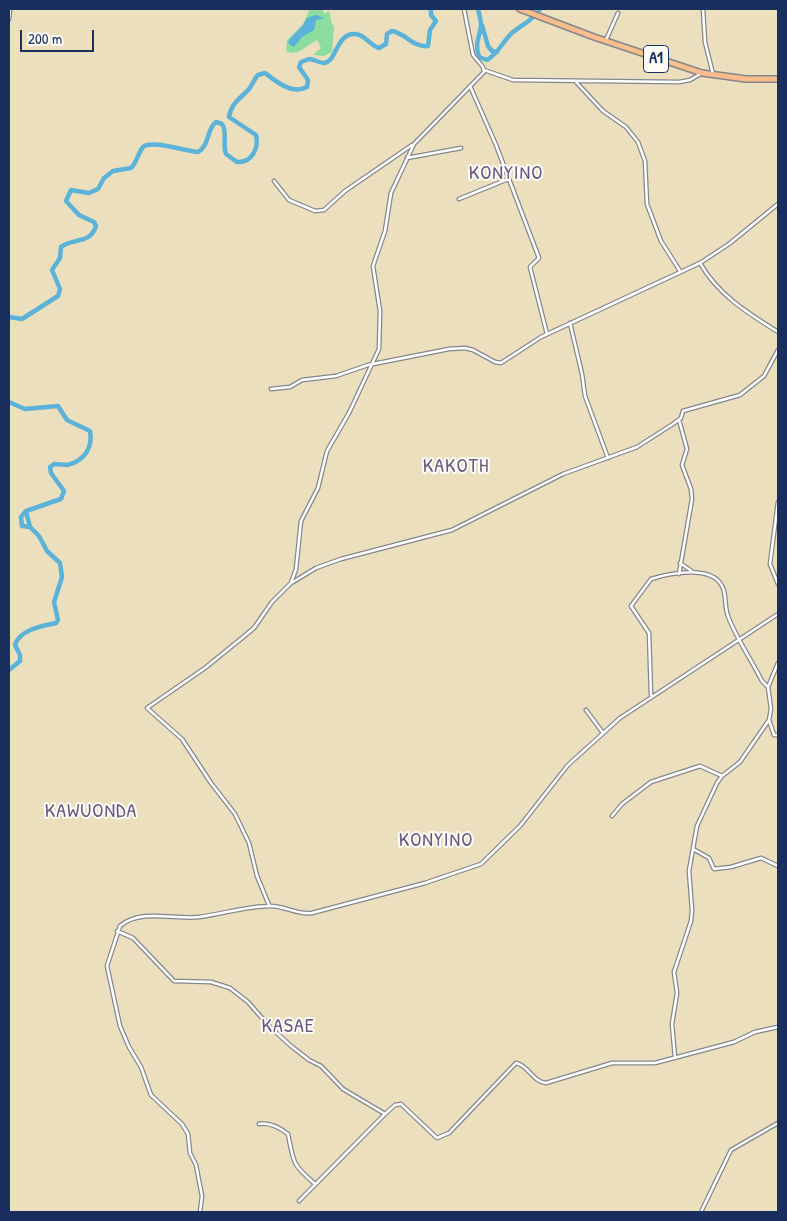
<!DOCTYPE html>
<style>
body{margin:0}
#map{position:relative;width:787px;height:1221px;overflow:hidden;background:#ecdfbd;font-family:"Patrick Hand",sans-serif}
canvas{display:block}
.frame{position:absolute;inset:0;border:10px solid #1b2f5e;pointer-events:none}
.scale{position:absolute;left:20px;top:30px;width:74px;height:22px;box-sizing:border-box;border:2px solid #1b2f5e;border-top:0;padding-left:6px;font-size:15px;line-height:18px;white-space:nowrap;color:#1b2f5e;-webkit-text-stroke:4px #fdfcf7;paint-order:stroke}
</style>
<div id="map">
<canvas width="787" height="1221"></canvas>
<div class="frame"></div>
<div class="scale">200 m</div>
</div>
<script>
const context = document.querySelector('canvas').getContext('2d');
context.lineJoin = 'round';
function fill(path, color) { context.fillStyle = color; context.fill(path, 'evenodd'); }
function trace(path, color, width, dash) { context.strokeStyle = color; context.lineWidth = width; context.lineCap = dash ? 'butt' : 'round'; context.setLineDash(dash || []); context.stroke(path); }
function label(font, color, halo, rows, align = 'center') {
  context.font = font + ' "Patrick Hand",sans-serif'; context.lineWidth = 4; context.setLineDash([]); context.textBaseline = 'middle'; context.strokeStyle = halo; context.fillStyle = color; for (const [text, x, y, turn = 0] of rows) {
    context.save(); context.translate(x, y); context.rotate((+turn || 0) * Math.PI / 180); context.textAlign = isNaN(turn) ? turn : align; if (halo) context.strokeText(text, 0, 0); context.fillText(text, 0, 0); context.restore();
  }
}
const green = new Path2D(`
 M310 9H323L324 14 329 11C331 16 330 22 334 27L332 52 324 56 313 55 321 48 317 40C307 45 298 57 286 51L287 40 303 24Z`);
const water = new Path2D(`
 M315 15 325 18 316 20 314 30 302 37 294 47 290 45 288 42C295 31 300 32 307 18Z`);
const river = new Path2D(`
 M478 9C479 14 481 20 481 25 480 38 474 42 479 57L487 60C498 54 503 41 512 33 521 25 534 20 540 9
 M482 25 488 46 492 51 497 52
 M9 317 22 319 58 296 60 289 52 270 60 258 61 247C74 237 90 245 96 226L94 222 79 215 66 201 71 190 89 193 98 189 104 178 113 171 131 168C137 162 138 153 143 147 151 139 188 152 198 152 210 145 206 130 216 122L222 124C228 132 222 144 226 154L237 162C252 163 259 148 256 135L229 117C231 103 241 98 249 89 253 84 254 79 258 75L265 73C277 82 292 95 307 87L308 80 299 67 301 62 309 59C314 59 319 63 324 63 337 62 336 32 356 34 365 35 371 46 379 48L386 44 387 34 392 31C405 33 414 48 428 46L430 30 436 21 431 15V9
 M9 402 25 409 58 406 67 420 90 431C93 447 85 461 67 465 63 465 59 464 54 464L50 467 51 473 64 491 61 499 26 511 21 517 22 526 30 527 39 536 47 551 60 563 62 577 54 602 58 620 56 623C43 626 20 629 15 645L20 655V661L9 670
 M26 511 30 527`);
const minor = new Path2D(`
 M703 9 705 42 713 74
 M9 19 10 9
 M606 40 618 13
 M484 70 513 80 679 82 690 80 702 73
 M576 82 603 111 626 127 638 142 645 161 647 204 661 241 680 271
 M470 86 496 145 539 258 530 267 547 334
 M407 158 461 148
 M274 181 289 200 315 211 324 210 345 191 412 145
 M459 199 508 179
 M778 204 729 244 700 263C718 295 748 313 778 332
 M570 323 582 374 585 396 608 458
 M271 389 290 387 302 380 336 376 368 365 449 349 465 348 473 350 495 362 501 363 541 337 700 263
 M778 502 770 564 778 584
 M680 563 693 572
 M679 574 692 499 691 489 682 465 687 449 679 420
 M293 582 316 568 341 559 452 530 563 474 637 447 673 424 681 418 683 411 740 395 764 376 778 350
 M651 695 649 633 631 606 651 579C670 573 711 565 722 586 727 595 724 606 728 616 735 636 752 661 762 681L768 687
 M586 710 603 733
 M769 720 774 735H778
 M612 816 622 804 651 782 700 766 722 776
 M693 849 709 858 714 869 731 867 761 858 778 866
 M269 905 257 876 249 843 235 814 211 783 182 739 147 708 205 668 242 638 254 628 272 602 291 583 296 569 301 521 318 488 327 451 349 413 379 349 380 311 373 266 385 231 391 193 414 144 484 72 483 67 473 55 464 9
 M117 931 133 938 174 981 211 982 230 988 248 1002 269 1026 291 1046 309 1060 321 1066 343 1089 385 1114 395 1105 401 1104 437 1138 449 1133 516 1063C528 1065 533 1082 546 1083L612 1063H655L734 1042 755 1032 778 1027
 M675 1058 672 1024 677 993 674 972 691 921 692 910 689 871 697 826 717 783 722 776 740 762 769 720 771 709 768 687 778 663
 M259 1124C269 1122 280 1128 288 1134 294 1164 292 1164 315 1184
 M299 1201 385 1114
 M200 1212 202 1196 196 1165 190 1153 188 1134 182 1124 151 1095 141 1067 129 1047 120 1026 107 966 120 926C141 908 175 920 199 917 223 914 246 906 271 906 285 906 297 915 312 913L425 883 481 864 520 826 568 765 620 718 778 614
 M701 1212 731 1150 778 1123`);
const trunk = new Path2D(`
 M520 9 594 37 702 73 746 79H778`);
const shields = [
 [656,59,25]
];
const shieldNames = [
 ["A1",656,59]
];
const quarterNames = [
 ["KONYINO",506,174],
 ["KAKOTH",456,467],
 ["KAWUONDA",91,812],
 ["KONYINO",436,841],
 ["KASAE",288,1027]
];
fill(green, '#8bde9f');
fill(water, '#5cb3d9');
trace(river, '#5cb3d9', 4.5);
trace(minor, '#84878e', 5);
trace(trunk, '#84878e', 8);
trace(minor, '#fff', 2.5);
trace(trunk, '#f9bc8a', 5);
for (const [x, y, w] of shields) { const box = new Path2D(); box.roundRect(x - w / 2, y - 13.5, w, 27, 4); context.fillStyle = '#fdfcf7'; context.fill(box); trace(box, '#1b2f5e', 1); }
label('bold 16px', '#1b2f5e', null, shieldNames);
context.letterSpacing = '1px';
label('20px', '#685982', '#fdfcf7', quarterNames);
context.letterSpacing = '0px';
</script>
